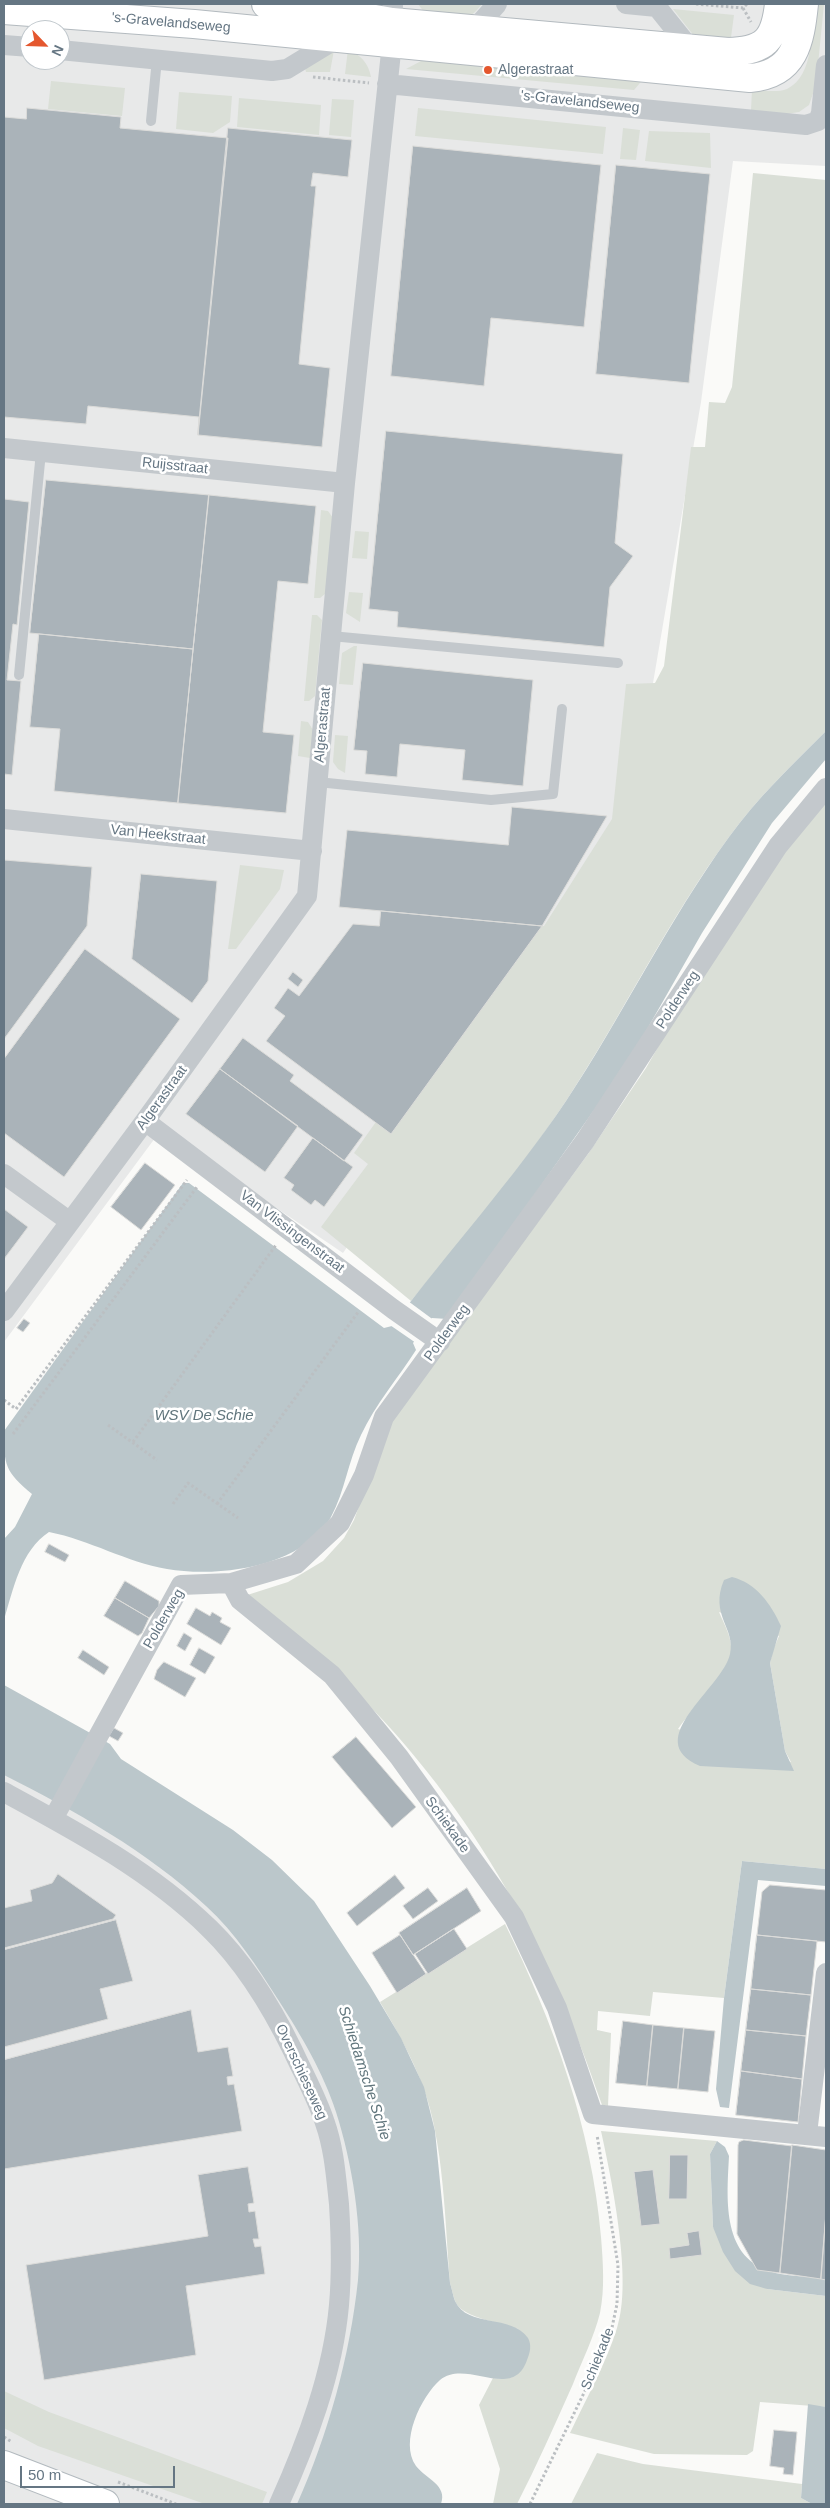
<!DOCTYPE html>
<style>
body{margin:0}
#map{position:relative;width:830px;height:2508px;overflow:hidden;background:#fafaf8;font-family:Helvetica,sans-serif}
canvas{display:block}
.frame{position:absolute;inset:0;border:5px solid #657683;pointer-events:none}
.north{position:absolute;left:20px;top:20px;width:50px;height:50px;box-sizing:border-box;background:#fff;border:1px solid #c1c8cd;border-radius:50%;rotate:114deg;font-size:14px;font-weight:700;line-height:20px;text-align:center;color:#657683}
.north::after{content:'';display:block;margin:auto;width:18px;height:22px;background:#e4572e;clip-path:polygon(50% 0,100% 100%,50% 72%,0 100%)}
.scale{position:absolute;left:20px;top:2466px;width:155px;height:22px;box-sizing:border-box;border:2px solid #657683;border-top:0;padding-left:6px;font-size:15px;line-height:18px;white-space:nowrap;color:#657683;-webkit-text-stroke:4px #fff;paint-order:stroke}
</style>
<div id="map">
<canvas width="830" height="2508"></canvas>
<div class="frame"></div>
<div class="north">N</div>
<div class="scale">50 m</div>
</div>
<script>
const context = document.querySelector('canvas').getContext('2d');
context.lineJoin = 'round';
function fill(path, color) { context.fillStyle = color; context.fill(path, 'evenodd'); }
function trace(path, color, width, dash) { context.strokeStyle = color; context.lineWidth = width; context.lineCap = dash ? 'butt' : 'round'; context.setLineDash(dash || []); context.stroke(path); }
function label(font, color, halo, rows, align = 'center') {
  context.font = font + ' Helvetica,sans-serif'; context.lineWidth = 5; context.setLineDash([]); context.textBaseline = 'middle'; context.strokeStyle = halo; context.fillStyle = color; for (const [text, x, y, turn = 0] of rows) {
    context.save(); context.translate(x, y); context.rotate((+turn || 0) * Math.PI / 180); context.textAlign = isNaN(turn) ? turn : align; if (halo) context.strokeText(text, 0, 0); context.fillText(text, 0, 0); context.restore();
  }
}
const built = new Path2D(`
 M4 4H826V166L733 161 701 402 626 841 343 1253 161 1130 4 1342ZM30 30H60V60H30Z
 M4 1750 243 1913 379 2189 324 2504H4Z`);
const green = new Path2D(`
 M418 4H482L475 12 466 19 424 12Z
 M813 4H824L816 85 809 105 799 112 786 114 751 110 752 90C762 90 777 93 787 89 815 75 811 30 813 4Z
 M673 9 734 15 730 45 698 41Z
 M348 49C361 56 368 62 371 77L345 74Z
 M334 50 330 72H306L305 68Z
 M423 60 645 77 634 90 406 69Z
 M51 81 125 88 122 116 48 109Z
 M179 92 232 96 230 122 213 133 176 129Z
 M239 98 321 105 319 135 237 127Z
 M332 99 354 100 351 137 329 135Z
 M418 108 606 127 603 154 415 136Z
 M623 128 640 130 636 160 620 159Z
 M649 131 710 133 711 168 645 161Z
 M753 173 826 180V731C792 765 757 798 729 837 668 920 623 1014 566 1101 520 1171 465 1236 411 1301L321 1227 368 1164 354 1153 502 943 527 928 544 926 612 819 626 684 655 683 664 666 691 447H705L709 402 725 403 732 387Z
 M321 510 328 511 333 518 326 593 320 598H314Z
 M355 531 369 532 367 559 352 558Z
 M349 592 363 593 360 622 346 613Z
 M312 615H317L322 620 315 696 309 701H304Z
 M354 646H357L353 685 339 684 342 653Z
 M301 721 308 722 313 730 310 758 298 756Z
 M335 735 348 736 345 773 338 769 333 762Z
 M826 787V1869L742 1861 724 1998 653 1992 650 2016 598 2011 597 2030 611 2033 608 2106 602 2105C548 1944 466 1795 341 1678 310 1649 274 1624 241 1597L288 1582 323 1561 344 1538 354 1520 388 1425 588 1154 646 1068 718 942ZM719 1612 779 1636 773 1650 770 1663 785 1751 791 1762 678 1729C691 1710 729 1673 731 1653 733 1639 724 1624 719 1612Z
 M240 865 284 870 280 889 236 949H228Z
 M505 1924C553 2021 592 2129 601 2237 603 2262 605 2289 600 2313 594 2337 582 2361 573 2384 555 2424 537 2465 517 2504H493L500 2469 479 2405 493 2378 504 2379 518 2329C502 2323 464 2318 456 2303 453 2297 452 2289 450 2283 445 2223 444 2142 423 2087 412 2057 396 2029 380 2002Z
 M601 2131 717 2141 710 2154 713 2227 767 2289 826 2296V2407L760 2402 753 2451 747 2455 654 2454 570 2433C586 2399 606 2364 617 2328 633 2281 612 2181 601 2131Z
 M4 2391 49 2412 267 2492 262 2504H205L38 2446 4 2428Z
 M597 2453 643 2464 802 2484 801 2498 812 2504H571Z`);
const water = new Path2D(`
 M826 731V759L772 823 702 933 630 1059 447 1319 432 1318 413 1343 416 1350C398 1378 375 1405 361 1435 348 1461 345 1491 331 1517 303 1567 219 1578 167 1569 126 1562 90 1540 49 1532 21 1550 13 1590 4 1620V1539L15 1527 32 1494C5 1471 4 1466 4 1431L183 1183H189L384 1328 392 1326C449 1250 513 1180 566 1101 623 1015 668 921 729 837 757 798 792 765 826 731Z
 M732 1577C756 1583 771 1604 781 1626L770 1663 785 1751 794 1771 700 1766C639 1740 723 1688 730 1654 736 1628 709 1615 724 1580Z
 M4 1685 110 1744 121 1759 233 1830 272 1860 314 1901 370 1986 401 2038 424 2087 435 2131 450 2283C452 2289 453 2296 455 2301 467 2328 512 2314 528 2338 532 2345 530 2353 527 2360 513 2402 466 2358 440 2380 421 2397 399 2442 416 2466 426 2479 448 2485 441 2504H297C328 2435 350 2356 358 2280 363 2228 352 2162 336 2112 324 2074 301 2035 279 2001 257 1967 236 1933 206 1906 148 1852 74 1810 4 1775Z
 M742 1861 826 1869V1886L758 1880 729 2108 720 2107 716 2089 724 1998Z
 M717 2141 725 2147 729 2156C727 2196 721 2255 769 2271 785 2277 808 2276 826 2278V2296L767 2289 750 2284 735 2271 723 2252 713 2227 710 2154Z
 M808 2404 826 2407V2504H812L801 2498Z`);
const pier = new Path2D(`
 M408 1301 435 1321 416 1343 387 1323H391Z`);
const building = new Path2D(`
 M27 108 121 117 120 128 228 138 198 435 199 417 88 406 86 424 4 417V117L26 119Z
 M228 128 352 140 348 177 313 173 311 186H316L299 364 330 368 322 447 198 435Z
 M413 146 601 165 584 327 491 318 484 386 391 376Z
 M616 165 710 174 689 383 596 374Z
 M386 431 623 454 615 543 633 556 610 587 604 647 397 627 398 612 369 609Z
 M46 480 209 495 193 649 30 633Z
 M209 495 316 506 308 584 278 581 263 732 294 735 286 813 178 803Z
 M4 499 29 502 17 625 13 624 7 680 21 681 12 775 4 774Z
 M39 634 193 649 178 803 54 791 60 729 30 727Z
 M363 663 533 680 523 786 462 780 465 750 400 744 397 777 365 774 367 751 354 750Z
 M512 807 607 816 542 926 339 907 347 830 508 845Z
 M4 860 92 867 87 926 4 1039Z
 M141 874 217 881 208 981 192 1003 132 959Z
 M381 911 542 926 391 1134 266 1041 285 1016 274 1008 288 988 299 996 353 924 379 926Z
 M85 949 180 1019 64 1177 4 1133V1059Z
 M293 972 303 980 298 987 288 979Z
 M243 1038 294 1075 290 1081 363 1135 344 1161 220 1069Z
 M220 1069 298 1126 265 1172 186 1114Z
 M313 1138 353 1167 324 1207 315 1200 311 1205 291 1190 294 1185 284 1178Z
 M145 1163 175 1185 141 1230 111 1207Z
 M4 1209 28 1227 4 1259Z
 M24 1319 30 1323 23 1332 17 1328Z
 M49 1544 69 1555 65 1562 45 1552Z
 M125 1581 159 1601V1606L149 1618 115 1598Z
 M115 1598 149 1618 142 1633 138 1636 104 1616Z
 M196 1608 210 1616 212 1612 222 1618 220 1622 231 1628 221 1645 187 1624Z
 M184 1633 192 1638 185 1651 177 1646Z
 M199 1648 215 1657 205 1674 190 1665Z
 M83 1650 109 1667 104 1675 78 1658Z
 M164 1662 196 1678 185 1697 154 1679 157 1670Z
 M114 1728 123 1733 118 1741 109 1736Z
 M356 1737 416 1807 392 1828 332 1757Z
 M58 1874 116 1915 113 1919 4 1948V1908L32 1901 30 1890 52 1883Z
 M395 1875 405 1888 357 1926 347 1913Z
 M770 1885 826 1890V1942L757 1935 762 1892Z
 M428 1888 438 1901 413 1919 403 1906Z
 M467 1888 481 1911 413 1955 399 1933Z
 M116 1920 133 1981 100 1989 108 2019 4 2047V1950Z
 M454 1929 467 1949 428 1974 415 1954Z
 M400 1935 426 1974 397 1993 372 1953Z
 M757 1935 817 1941 811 1995 751 1989Z
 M751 1989 811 1995 806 2036 746 2030Z
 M191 2010 198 2052 228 2047 233 2076 227 2077 228 2085 234 2084 242 2131 4 2169V2060Z
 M623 2021 653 2025 647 2086 616 2083Z
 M653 2025 684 2028 678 2089 647 2086Z
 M684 2028 715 2031 708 2092 678 2089Z
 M746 2030 806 2036 802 2079 741 2071Z
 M741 2071 802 2079 798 2122 736 2115Z
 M744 2140 792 2146 780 2273 757 2270 737 2234 738 2145 739 2142Z
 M792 2145 826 2150V2213L821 2279 780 2273Z
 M670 2155H688L687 2199H669Z
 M248 2167 254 2203 248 2204 249 2212 255 2211 259 2239H253L255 2247 261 2246 265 2274 186 2286 196 2355 44 2380 26 2265 208 2236 198 2175Z
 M653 2170 660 2224 641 2226 634 2172Z
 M826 2213V2280L821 2279Z
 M699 2231 702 2255 670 2259 669 2248 689 2245 687 2233Z
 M774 2430 797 2432 793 2475 783 2474 784 2468 770 2466Z`);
const path = new Path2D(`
 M696 4 743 8 747 4
 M743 8 751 22
 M313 77 369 83
 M4 1400 16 1409 187 1180
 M108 1425 157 1460
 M13 1434 197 1187
 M133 1442 276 1245
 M173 1504 188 1483 238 1518
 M217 1504 359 1311
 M4 2437 12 2442
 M118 2482 176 2504
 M530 2504 597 2366 610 2337 617 2304 618 2265 597 2135`);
const service = new Path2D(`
 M151 121 157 59
 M331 636 618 663
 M19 675 41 452
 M318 782 491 800 553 794 562 709`);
const minor = new Path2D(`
 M626 4 657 7 689 47
 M474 30 497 4
 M4 45 30 47
 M60 50 272 71 287 69 338 38
 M387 84 806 125 818 121 821 113 826 65
 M4 448 345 483
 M4 819 312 851
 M145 1121 393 1309 440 1342
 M4 1174 69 1221
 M4 1311 145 1121 307 896 345 483 392 43 393 4
 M231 1583 240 1600 332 1675 399 1757 514 1917 557 2008 593 2114 826 2137
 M4 1792C76 1831 151 1871 210 1929 245 1963 272 2008 293 2051 304 2075 317 2098 325 2123 334 2148 336 2177 339 2204 341 2237 342 2271 339 2305 333 2373 307 2442 279 2504
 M53 1819 181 1585 231 1583 296 1564 340 1523 364 1475 384 1417 585 1141 778 846 826 788
 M807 2134 826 1973`);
const secondary = new Path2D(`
 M266 4 318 9 392 22 728 52C765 51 775 40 779 4
 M4 10 194 24 750 78C795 74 800 42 804 4
 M4 2465 105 2504`);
const markers = [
 [488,70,5,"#e4572e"]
];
const streetNames = [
 ["'s-Gravelandseweg",171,23,5],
 ["'s-Gravelandseweg",580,102,6],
 ["Ruijsstraat",175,466,6],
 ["Algerastraat",323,725,-85],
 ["Van Heekstraat",158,835,6],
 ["Polderweg",678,1000,-57],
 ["Algerastraat",162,1098,-54],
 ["Van Vlissingenstraat",292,1232,37],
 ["Polderweg",447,1333,-54],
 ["Polderweg",164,1619,-60],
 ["Schiekade",447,1825,54],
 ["Overschieseweg",301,2072,65],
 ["Schiekade",598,2359,-68]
];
const poiNames = [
 ["Algerastraat",498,70]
];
const waterNames = [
 ["WSV De Schie",204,1416],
 ["Schiedamsche Schie",364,2073,72]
];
fill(built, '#e8e9e9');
fill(green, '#dadfd7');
fill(water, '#bbc7cb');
fill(pier, '#fafaf8');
fill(building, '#aab3b9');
trace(building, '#dcdcda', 1);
trace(secondary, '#b3babf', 30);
trace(path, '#bbbfc2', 3, [2.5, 2.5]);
trace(service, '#c3c8cc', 10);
trace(minor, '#c3c8cc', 20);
trace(secondary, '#fff', 28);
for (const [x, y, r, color] of markers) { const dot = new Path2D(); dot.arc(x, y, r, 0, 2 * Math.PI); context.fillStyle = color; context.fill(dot); trace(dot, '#fff', 2); }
label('14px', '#657683', '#fff', streetNames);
label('14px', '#657683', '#fff', poiNames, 'left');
label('italic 15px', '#60757c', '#fff', waterNames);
</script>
